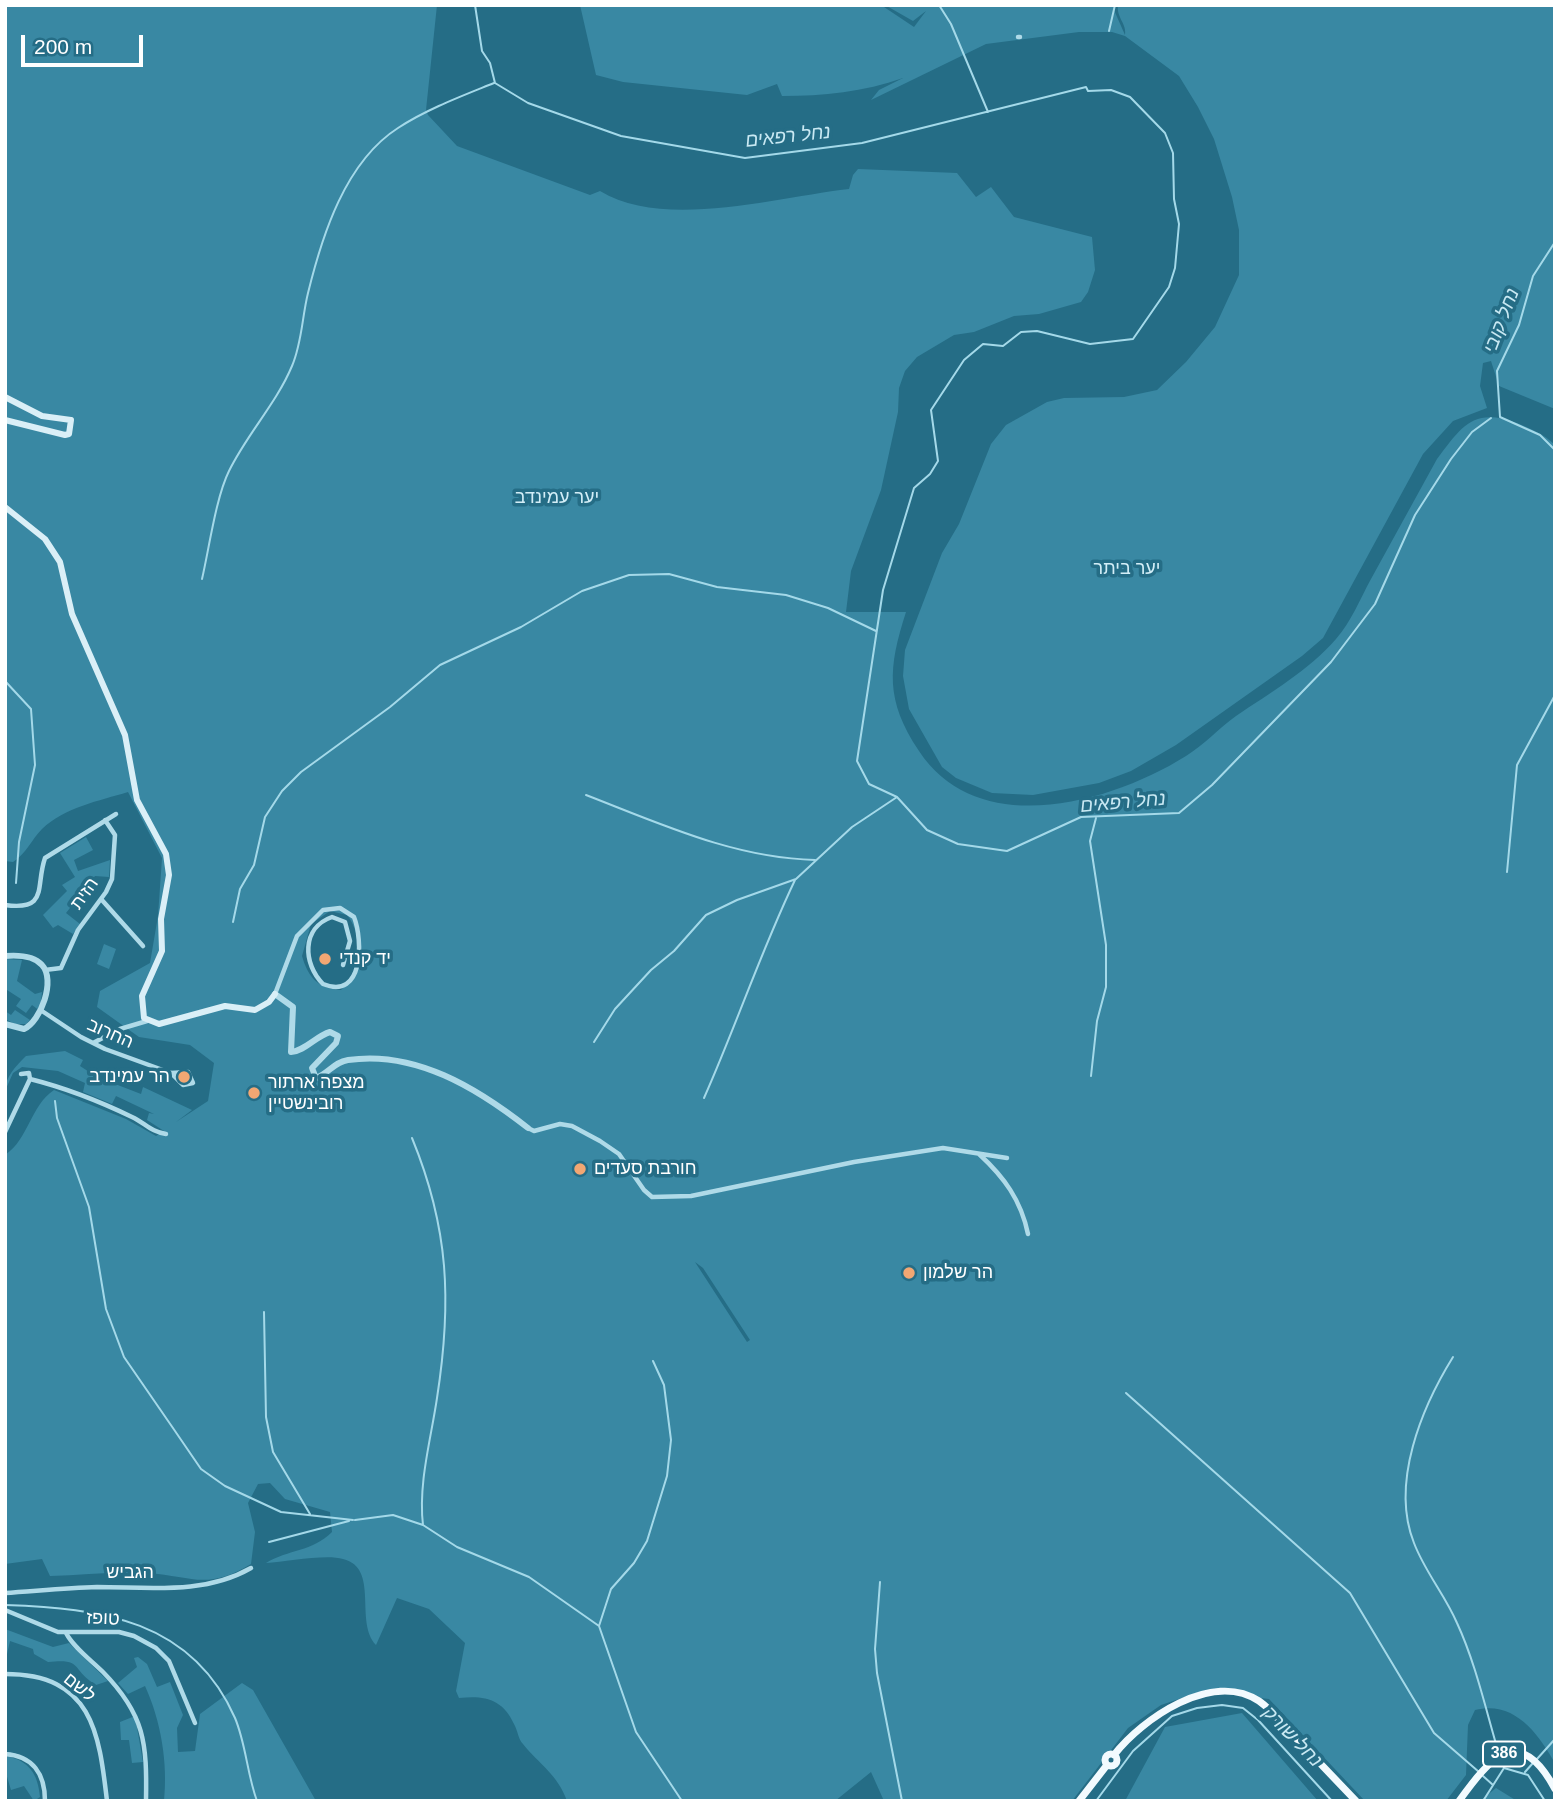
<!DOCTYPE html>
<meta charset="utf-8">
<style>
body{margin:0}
#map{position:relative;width:1560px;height:1806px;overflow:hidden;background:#256d86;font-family:Arial,sans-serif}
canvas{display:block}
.frame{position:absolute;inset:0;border:7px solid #fff;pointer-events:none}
.scale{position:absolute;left:21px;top:35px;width:122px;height:32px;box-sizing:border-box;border:4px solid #fff;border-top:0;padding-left:9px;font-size:21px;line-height:24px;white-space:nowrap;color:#fff;-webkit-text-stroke:5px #256d86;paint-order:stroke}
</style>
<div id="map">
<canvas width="1560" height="1806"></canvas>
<div class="frame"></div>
<div class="scale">200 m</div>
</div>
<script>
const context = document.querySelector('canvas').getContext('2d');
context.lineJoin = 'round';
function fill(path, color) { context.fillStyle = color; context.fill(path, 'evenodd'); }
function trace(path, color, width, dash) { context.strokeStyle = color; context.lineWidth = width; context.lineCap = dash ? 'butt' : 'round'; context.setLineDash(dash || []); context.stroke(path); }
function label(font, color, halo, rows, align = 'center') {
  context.font = font + ' Arial,Heebo,sans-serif'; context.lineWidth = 7; context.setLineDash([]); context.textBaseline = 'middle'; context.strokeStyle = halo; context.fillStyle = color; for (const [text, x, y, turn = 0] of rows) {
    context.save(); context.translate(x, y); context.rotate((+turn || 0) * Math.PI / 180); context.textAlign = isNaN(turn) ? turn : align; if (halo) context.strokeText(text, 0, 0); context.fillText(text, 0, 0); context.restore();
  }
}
const green = new Path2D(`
 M5 5H437L426 110 428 115 457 146 590 195 600 191C663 230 778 197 849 189L853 175 858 169 957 173 976 197 991 187 1014 217 1092 237 1095 270 1088 292 1081 302 1039 314 1014 316 974 332 954 335 917 357 905 371 899 388 898 412 881 490 851 571 846 612H906C888 668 885 700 919 751 978 841 1111 803 1186 756 1204 745 1219 728 1236 716 1270 693 1309 670 1336 639 1351 622 1360 599 1371 579 1393 539 1415 499 1437 459 1462 426 1473 407 1517 423 1531 429 1544 434 1555 445V1763C1538 1733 1514 1700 1475 1710L1468 1725 1466 1775 1446 1801H1365L1269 1699 1203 1691 1161 1705 1128 1728 1072 1801H884L871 1772 835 1801H567C558 1775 539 1764 523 1744 518 1739 518 1731 514 1724 503 1699 484 1695 459 1698L456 1691 465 1643 429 1609 397 1598 376 1645C354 1622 380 1568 343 1559 325 1554 286 1562 266 1563 289 1549 312 1552 332 1532L330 1512 285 1499 270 1483 258 1484 248 1503 255 1532 251 1564C206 1591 193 1576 147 1573 115 1571 82 1575 50 1576L42 1559 5 1564V1155C29 1139 30 1106 54 1090L126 1119 156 1136 164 1131 147 1120 149 1113 154 1114 116 1096 112 1104 83 1092 85 1083 58 1071 22 1067 13 1073 5 1091C5 1077 16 1066 26 1056L65 1051 83 1060 80 1066 97 1077 141 1094 143 1087 192 1110 176 1122 208 1101 214 1063 190 1045 139 1037 97 1007 100 991 150 963 158 916 162 858 128 792C99 801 65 807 42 829 31 840 27 853 13 862L5 861ZM330 911 347 915C364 936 360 972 341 990 318 989 308 977 302 956L311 924ZM695 1262 703 1268 750 1340 747 1342Z
 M580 5H881L914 27 926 11 913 21 885 5H1115L1114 10 1125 35C1127 24 1116 17 1118 5H1555V409L1499 386 1491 361 1483 363 1480 386 1487 408 1453 421 1423 454 1323 638 1302 656 1176 745 1131 771 1099 783 1033 795 992 793 956 778 942 767 909 709 903 676 905 650 942 553 959 524 991 444 1006 425 1047 402 1064 398 1124 397 1157 390 1186 362 1215 327 1239 275V230L1232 197 1214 139 1198 107 1179 76 1125 36 1112 32H1079L986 44 871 100 879 90 903 78C864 92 823 96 782 96L777 84 747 95 623 82 596 75Z
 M86 837 93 850 74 860 78 871 110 860 109 877 95 876 66 913 80 924 73 934 58 925 53 928 43 915 67 891 62 885 75 877 60 853Z
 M104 944 116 949 109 969 97 964Z
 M5 959 22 960 17 981 35 994 42 992 40 1011 32 1005 26 1013 16 1006 21 999 7 990Z
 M15 1010 30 1020 26 1024H15L5 1019V1011L11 1015Z
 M5 1629 53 1647 69 1643 108 1681 96 1685C70 1669 84 1658 48 1662L34 1654 33 1649 10 1641 5 1663Z
 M138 1657 147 1664 157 1687 170 1682 183 1715 177 1728 178 1752 195 1751 200 1714 242 1683 253 1690 316 1801H164C168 1763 161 1721 145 1686L128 1694 118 1683 137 1667 134 1658Z
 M1242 1713 1318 1801H1125L1165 1727Z
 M135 1716 143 1762 132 1763 129 1740H121L120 1722Z
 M5 1756C29 1760 38 1774 40 1797L34 1801 24 1786 11 1790 5 1770Z
 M1496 1788 1517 1801H1480Z`);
const stream = new Path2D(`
 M475 5 482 51 490 63 495 83 528 103 621 136 745 158 862 143 1086 87 1088 91 1111 90 1130 97 1165 133 1173 153 1174 199 1179 224 1175 268 1169 287 1133 339 1090 344 1037 331 1021 332 1003 346 983 344 964 360 931 410 938 461 930 474 914 488 883 590 857 761 869 784 897 797 927 830 958 844 1007 851 1081 817 1179 813 1212 785 1331 662 1375 604 1415 515 1451 459 1472 432 1491 418
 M939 5 951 24 988 112
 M1109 31 1115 5
 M1555 242 1533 276 1519 325 1497 371 1500 417 1540 435 1555 450
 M202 579C209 549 216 497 229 471 247 434 276 404 292 366 302 343 302 317 308 293 322 236 345 162 398 128 427 109 462 96 494 83
 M5 681 31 709 35 765 19 842 16 883
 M586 795C661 824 734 858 815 860
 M1507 872 1517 765 1555 695
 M233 922 240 889 254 865 265 817 282 791 301 772 390 707 440 665 521 627 582 591 629 575 669 574 717 587 786 595 828 608 876 631
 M594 1042 615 1009 651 970 674 951 706 915 737 900 796 879 852 827 897 797
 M1091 1076 1097 1021 1106 987V945L1090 841 1096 818
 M704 1098C736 1026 761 951 795 880
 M55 1101 57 1118 89 1207 106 1309 124 1357 175 1431 201 1469 225 1486 281 1512 353 1520
 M412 1138C449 1228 452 1302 437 1398 431 1439 418 1484 423 1525
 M264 1312 266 1417 273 1452 310 1514
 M1453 1357C1422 1407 1390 1483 1414 1543 1425 1572 1445 1595 1457 1623 1476 1664 1486 1711 1499 1754
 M1126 1393 1350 1593 1434 1733 1479 1772
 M355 1520 393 1515 423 1525 457 1547 529 1577 599 1626 636 1732 682 1801
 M269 1542 349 1521
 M880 1582 875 1649 877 1673 902 1801
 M5 1605C101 1608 192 1620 235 1718 246 1744 247 1774 257 1801
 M599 1626 611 1589 634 1563 647 1541 667 1476 671 1440 664 1385 653 1361
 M1537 1759 1555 1739
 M1501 1760 1504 1768
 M1525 1772 1533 1763
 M1483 1776 1493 1785
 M1096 1801 1133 1751 1172 1716 1197 1708 1222 1705 1243 1708 1258 1720 1332 1801
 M1483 1801 1504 1768 1528 1775 1545 1801`);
const minor = new Path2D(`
 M1018 37H1020
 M101 899 143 946
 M5 905C49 911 35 887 45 858L116 814
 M45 970 61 968 78 930 106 892 112 879 115 835 105 820
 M275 994 297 936 323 910 340 908 354 917C363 940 364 1001 323 984 303 964 301 928 332 917L345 922 350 941 343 965
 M42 1011 81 1037 105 1049 171 1073 188 1072 193 1083 183 1085 171 1073
 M93 1043 120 1029 147 1021
 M30 1079C66 1088 99 1101 132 1117 145 1123 151 1132 166 1134
 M528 1128 534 1131 560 1124 572 1126 600 1141 619 1154 644 1190 652 1197 691 1196 854 1162 943 1148 1007 1158
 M5 1132 30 1079 29 1073 21 1074
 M979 1154C1004 1177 1021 1200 1028 1234
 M5 1593C36 1591 66 1588 97 1587 149 1587 204 1595 251 1568
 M5 1610 58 1632H119L134 1636 156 1648 169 1661 195 1723
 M66 1633C74 1648 91 1660 103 1672 145 1715 147 1743 146 1801
 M5 1674C92 1674 99 1732 107 1801
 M5 1754C33 1756 45 1774 45 1801`);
const tertiary = new Path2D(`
 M5 956C17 955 34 956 42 965 56 980 41 1021 24 1029L5 1024
 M275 994 293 1007 291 1052C305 1051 316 1036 330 1032L338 1036 336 1043 312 1068 316 1078C328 1074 334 1062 348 1060 415 1050 477 1088 528 1128`);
const secondary = new Path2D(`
 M5 397 42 416 71 420 69 434 65 435 5 420
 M5 507 45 539 60 562 72 614 125 735 137 800 166 854 169 875 161 919 162 951 142 996 144 1018 159 1024 225 1006 255 1010 269 1002 275 994`);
const primary = new Path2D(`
 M1105 1760a6 6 0 1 1 12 0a6 6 0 1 1-12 0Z
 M1114 1755C1142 1719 1212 1670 1259 1701 1272 1710 1282 1724 1293 1735 1314 1757 1335 1779 1356 1801
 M1079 1801 1107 1765
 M1459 1801C1490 1758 1519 1722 1555 1789`);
const markers = [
 [325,959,7,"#f2a773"],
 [184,1077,7,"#f2a773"],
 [254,1093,7,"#f2a773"],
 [580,1169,7,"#f2a773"],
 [909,1273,7,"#f2a773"]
];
const shields = [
 [1504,1754,42]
];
const shieldNames = [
 ["386",1504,1754]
];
const parkNames = [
 ["יער עמינדב",557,498],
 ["יער ביתר",1127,569]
];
const streetNames = [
 ["הזית",85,894,-55],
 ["החרוב",110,1034,24],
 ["הגביש",130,1573],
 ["טופז",103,1619,2],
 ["לשם",79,1688,39]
];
const poiNames = [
 ["יד קנדי",339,959],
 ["הר עמינדב",170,1077,"right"],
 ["מצפה ארתור",268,1083],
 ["רובינשטיין",268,1104],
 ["חורבת סעדים",594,1169],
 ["הר שלמון",923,1273]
];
const waterNames = [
 ["נחל רפאים",788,137,-6],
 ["נחל קובי",1502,321,-69],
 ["נחל רפאים",1123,803,-5],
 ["נחל שורק",1292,1737,46]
];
fill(green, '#3988a3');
trace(stream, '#a4d9e9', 2);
trace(minor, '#afdae8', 4.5);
trace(tertiary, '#afdae8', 6);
trace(secondary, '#daeff7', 6);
trace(primary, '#f2fafe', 7);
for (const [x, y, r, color] of markers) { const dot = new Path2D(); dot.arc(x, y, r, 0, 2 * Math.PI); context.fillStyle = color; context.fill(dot); trace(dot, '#256d86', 2.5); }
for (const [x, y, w] of shields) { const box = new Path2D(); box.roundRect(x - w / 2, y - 12.5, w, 25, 5); context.fillStyle = '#256d86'; context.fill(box); trace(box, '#fff', 2); }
label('bold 16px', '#fff', null, shieldNames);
label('18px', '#d3eef7', '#256d86', parkNames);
label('18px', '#fff', '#256d86', streetNames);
label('18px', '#fff', '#256d86', poiNames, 'left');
label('italic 19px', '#c9e9f3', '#256d86', waterNames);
</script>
